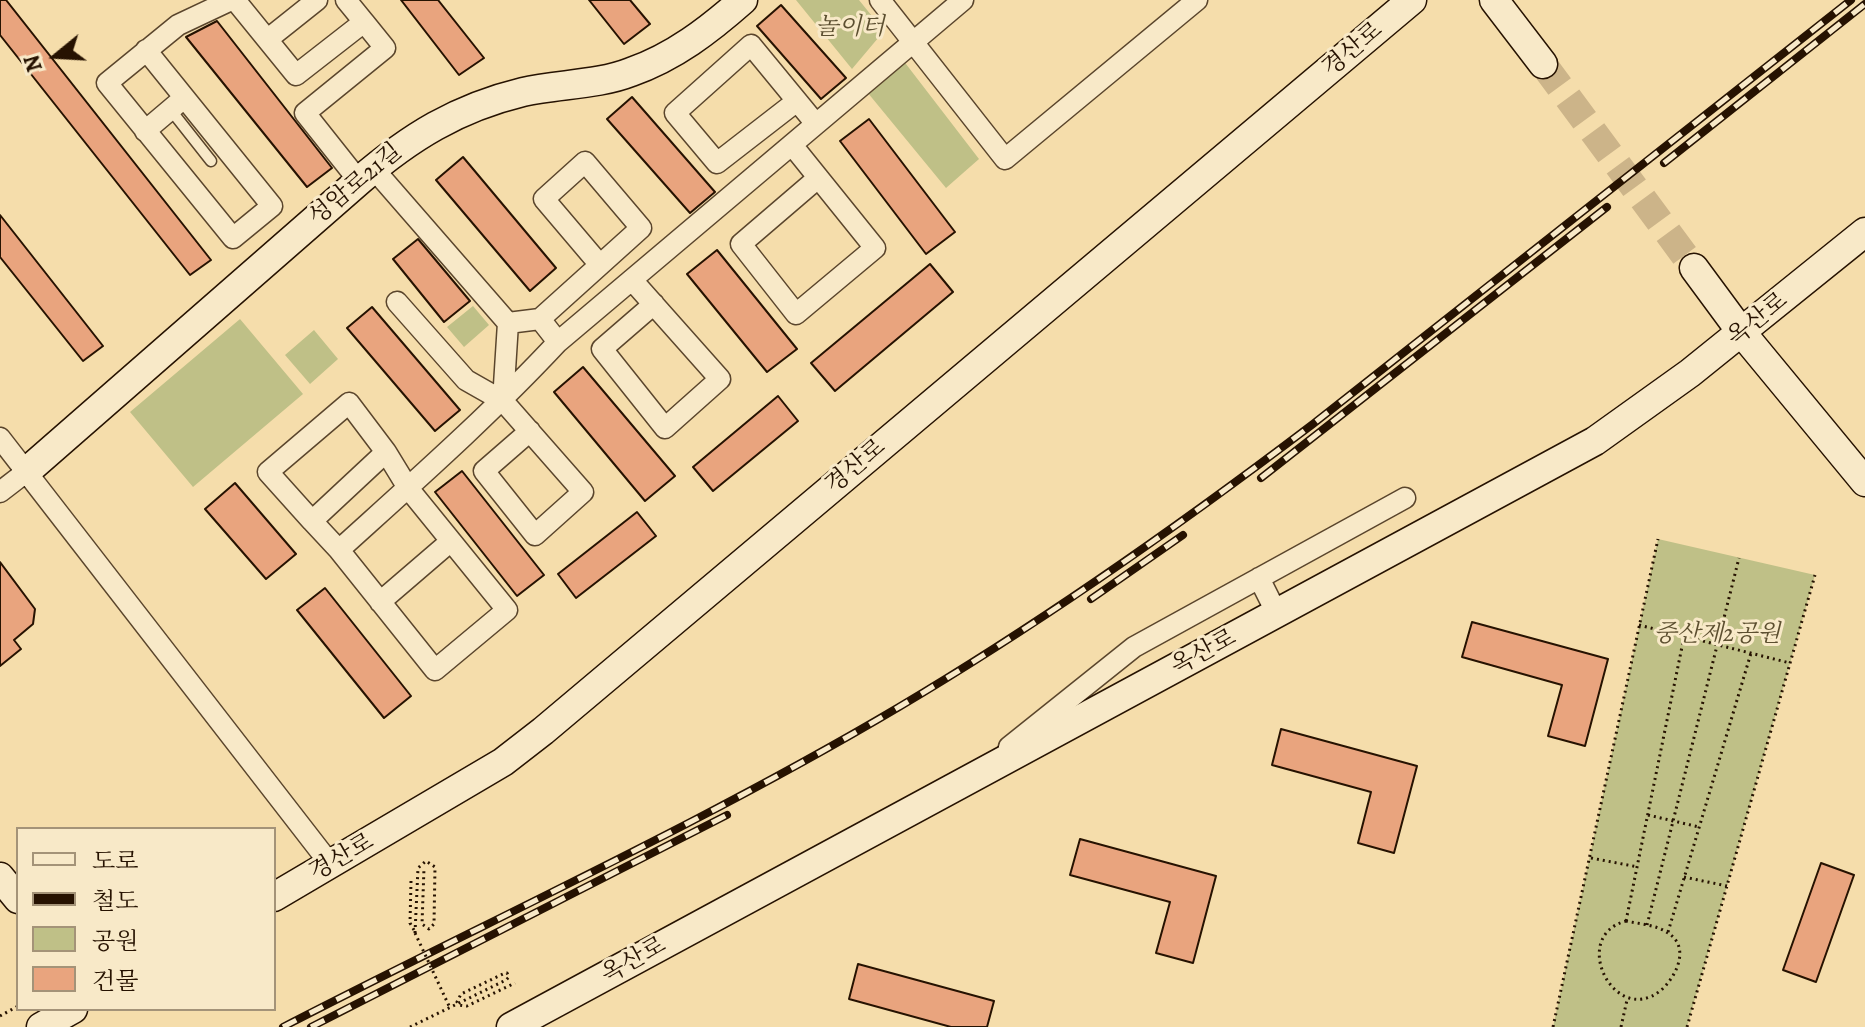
<!DOCTYPE html>
<meta charset="utf-8">
<style>
body{margin:0}
#map{position:relative;width:1865px;height:1027px;overflow:hidden;background:#f5ddab;font-family:Alegreya,"Noto Serif KR",serif}
canvas{display:block}
.legend{position:absolute;left:16px;top:827px;width:260px;height:184px;box-sizing:border-box;background:#f8e9c8;border:2px solid #a49378;margin:0;padding:10px 14px;list-style:none;font-size:24px;color:#261201}
.legend li{display:flex;align-items:center;gap:16px;height:40px}
.legend b{width:40px;border:2px solid #a49378}
.north{position:absolute;left:16px;top:16px;width:80px;height:80px;-webkit-text-stroke:6px #f8e9c8;paint-order:stroke;rotate:252deg;font-size:22px;font-weight:700;line-height:32px;text-align:center;color:#261201}
.north::after{content:'';display:block;margin:auto;width:28px;height:36px;background:#261201;clip-path:polygon(50% 0,100% 100%,50% 72%,0 100%)}
</style>
<div id="map">
<canvas width="1865" height="1027"></canvas>
<ul class="legend">
<li><b style="height:10px;background:#f8e9c8"></b>도로</li>
<li><b style="height:10px;background:#261201"></b>철도</li>
<li><b style="height:22px;background:#bfc087"></b>공원</li>
<li><b style="height:22px;background:#e9a47e"></b>건물</li>
</ul>
<div class="north">N</div>
</div>
<script>
const context = document.querySelector('canvas').getContext('2d');
context.lineJoin = 'round';
function fill(path, color) { context.fillStyle = color; context.fill(path, 'evenodd'); }
function trace(path, color, width, dash) { context.strokeStyle = color; context.lineWidth = width; context.lineCap = dash ? 'butt' : 'round'; context.setLineDash(dash || []); context.stroke(path); }
function label(font, color, halo, rows, align = 'center') {
  context.font = font + ' Alegreya,"Noto Serif KR",serif'; context.lineWidth = 6; context.setLineDash([]); context.textBaseline = 'middle'; context.strokeStyle = halo; context.fillStyle = color; for (const [text, x, y, turn = 0] of rows) {
    context.save(); context.translate(x, y); context.rotate((+turn || 0) * Math.PI / 180); context.textAlign = isNaN(turn) ? turn : align; if (halo) context.strokeText(text, 0, 0); context.fillText(text, 0, 0); context.restore();
  }
}
const green = new Path2D(`
 M796 0H859L884 31 852 69Z
 M896 51 979 159 946 188 863 87Z
 M473 306 489 325 464 347 447 327Z
 M240 319 303 394 193 487 130 412Z
 M314 330 338 359 310 384 285 355Z
 M1658 539 1815 575 1687 1027H1553Z`);
const building = new Path2D(`
 M0 0H6L211 260 190 275 0 35Z
 M401 0H438L484 58 459 75Z
 M589 0H630L650 24 624 44Z
 M781 5 846 78 821 99 757 26Z
 M217 21 332 168 307 187 186 37Z
 M632 97 715 192 690 213 607 119Z
 M869 119 955 232 926 254 840 141Z
 M463 157 556 268 530 291 436 180Z
 M0 215 103 346 83 361 0 257Z
 M418 239 470 301 444 322 393 259Z
 M717 250 797 349 767 372 687 274Z
 M930 264 953 292 835 391 811 363Z
 M372 307 460 410 435 431 347 328Z
 M583 367 675 476 645 501 554 392Z
 M778 396 798 421 713 491 693 467Z
 M462 471 544 575 517 596 435 492Z
 M235 483 296 554 266 579 205 509Z
 M637 512 656 536 576 598 558 574Z
 M0 562 35 609 33 624 14 640 21 649 0 666Z
 M325 588 411 696 384 718 297 610Z
 M1472 622 1608 659 1585 746 1548 736 1562 685 1462 657Z
 M1281 729 1417 766 1394 853 1358 843 1371 792 1272 765Z
 M1080 839 1216 876 1193 963 1156 953 1170 902 1070 875Z
 M1821 863 1854 875 1816 982 1783 970Z
 M858 964 994 1001 987 1027H951L849 999Z`);
const secondaryTunnel = new Path2D(`
 M1543 64 1694 268`);
const path = new Path2D(`
 M1639 625 1790 663
 M1648 815 1699 827
 M1591 858 1638 867
 M1684 877 1727 886
 M411 881 410 923 414 930
 M1626 921 1684 637
 M1626 921C1640 924 1657 925 1668 933 1691 947 1676 978 1660 991 1614 1027 1569 936 1626 921Z
 M1647 925 1739 558
 M1668 932 1751 653
 M415 933 418 868 426 861 435 867 434 924 429 929 422 924 424 868
 M0 1016 18 1006
 M410 1027 506 980 509 977 507 973 503 974 461 994 457 1002 459 1005 467 1006 515 983
 M1553 1027 1658 539
 M1621 1027 1627 1000
 M1687 1027 1815 575`);
const lane = new Path2D(`
 M170 109 211 161`);
const street = new Path2D(`
 M235 0 296 75 364 22 346 0
 M880 0 1005 159 1197 0
 M268 39 317 0
 M146 50 272 206 233 238 107 83 178 25 231 0
 M797 101 717 163 675 113 751 45 816 124
 M145 131 184 98
 M792 145 875 248 796 314 741 244 818 178
 M373 168 508 323 503 401 583 492 535 535 484 471 530 431
 M359 181 305 113 385 48 364 22
 M632 280 720 379 665 428 602 349 654 304
 M397 302 466 380 503 401
 M540 319 641 228 585 162 544 199 600 265
 M558 342 963 0
 M0 438 331 865
 M0 492 26 472
 M312 521 268 472 349 403 386 452
 M339 550 312 521 386 452 408 488 507 610 435 670 339 550C414 482 489 416 558 342L540 319 508 323
 M1259 578 1277 614
 M380 602 451 541
 M1009 747 1134 647 1405 498`);
const secondary = new Path2D(`
 M1494 0 1543 64
 M1694 268 1742 333 1865 482
 M26 472 359 181C410 137 457 108 523 92 558 84 598 85 631 72 674 57 709 30 743 0
 M0 877 18 899
 M274 897 503 762 543 731 1412 0
 M41 1027 73 1009
 M511 1027 1595 441 1690 373 1865 232`);
const rail = new Path2D(`
 M1664 163 1865 4
 M1261 478 1607 207
 M1091 599 1183 535
 M283 1027C488 921 700 825 899 707 1044 621 1180 525 1313 424L1851 0
 M311 1027 727 815`);
const pathBridge = new Path2D(`
 M415 933 450 1008`);
const parkNames = [
 ["놀이터",850,28],
 ["중산제2공원",1717,635]
];
const streetNames = [
 ["경산로",1353,50,-40],
 ["성암로21길",356,185,-40],
 ["옥산로",1758,320,-39],
 ["경산로",856,467,-40],
 ["옥산로",1204,653,-28],
 ["경산로",342,858,-30],
 ["옥산로",634,961,-29]
];
fill(green, '#bfc087');
fill(building, '#e9a47e');
trace(building, '#261201', 2);
trace(secondaryTunnel, '#ccb489', 28, [28, 14]);
trace(lane, '#5a452c', 13);
trace(street, '#5a452c', 23);
trace(secondary, '#261201', 31);
trace(path, '#261201', 3, [2, 4]);
trace(lane, '#f8e9c8', 10);
trace(street, '#f8e9c8', 20);
trace(secondary, '#f8e9c8', 28);
trace(rail, '#261201', 8);
trace(rail, '#f8e9c8', 5, [15]);
trace(pathBridge, '#261201', 3, [2, 4]);
label('italic 24px', '#5c4f30', '#f8e9c8', parkNames);
label('24px', '#261201', '#f8e9c8', streetNames);
</script>
